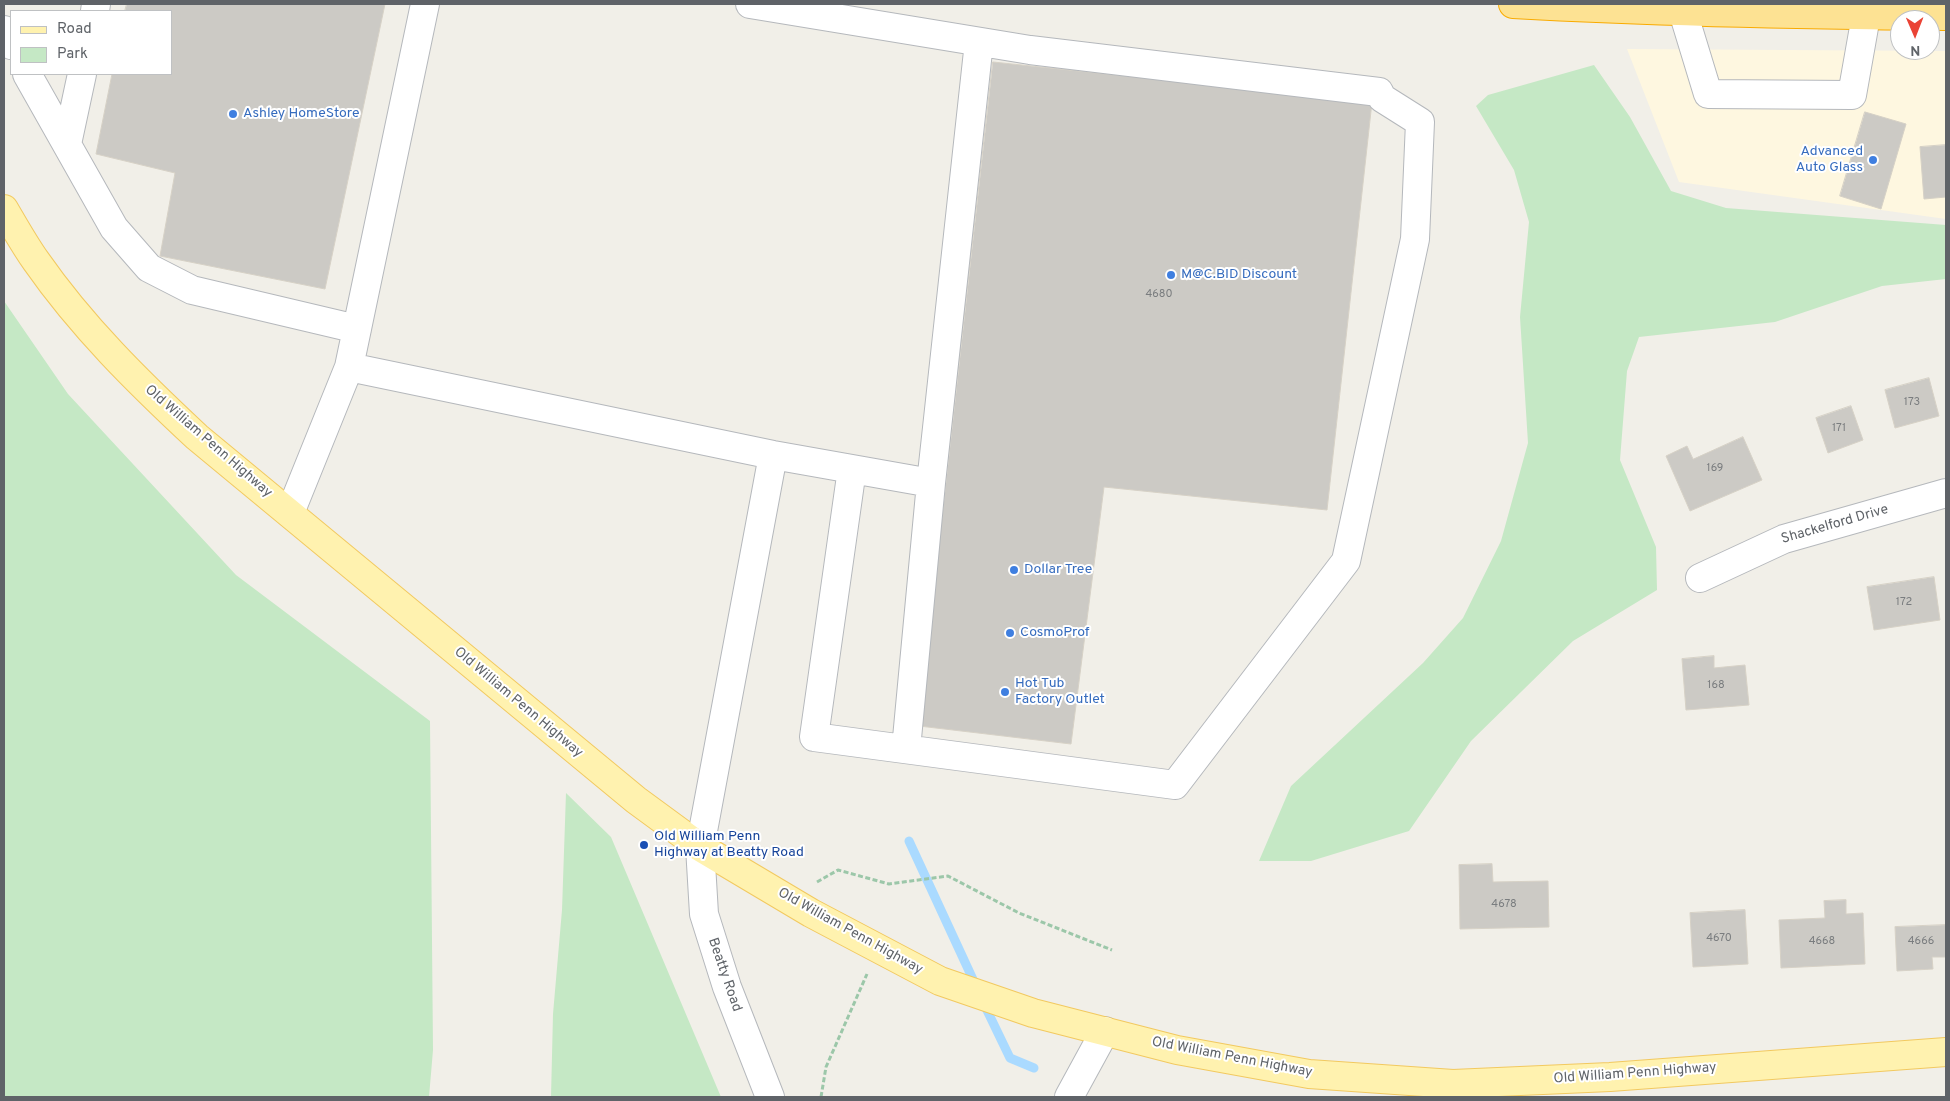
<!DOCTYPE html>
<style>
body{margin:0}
#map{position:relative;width:1950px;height:1101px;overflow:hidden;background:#f1efe8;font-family:Overpass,sans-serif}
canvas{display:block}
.frame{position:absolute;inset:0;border:5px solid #5f6368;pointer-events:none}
.legend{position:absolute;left:10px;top:10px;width:162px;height:65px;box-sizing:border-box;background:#fff;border:1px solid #bfc1c3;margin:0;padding:6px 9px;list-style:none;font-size:15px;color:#5f6368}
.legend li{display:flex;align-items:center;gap:10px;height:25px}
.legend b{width:25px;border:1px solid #bfc1c3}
.north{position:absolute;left:1890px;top:10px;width:50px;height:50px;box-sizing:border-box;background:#fff;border:1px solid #bfc1c3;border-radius:50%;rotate:179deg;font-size:14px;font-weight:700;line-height:20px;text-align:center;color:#5f6368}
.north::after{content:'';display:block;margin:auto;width:18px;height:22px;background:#ea4335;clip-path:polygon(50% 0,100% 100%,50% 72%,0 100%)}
</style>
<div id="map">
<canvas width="1950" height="1101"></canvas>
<div class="frame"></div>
<ul class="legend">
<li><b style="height:6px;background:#fff2af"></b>Road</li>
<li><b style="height:14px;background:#c5e8c5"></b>Park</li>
</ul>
<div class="north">N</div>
</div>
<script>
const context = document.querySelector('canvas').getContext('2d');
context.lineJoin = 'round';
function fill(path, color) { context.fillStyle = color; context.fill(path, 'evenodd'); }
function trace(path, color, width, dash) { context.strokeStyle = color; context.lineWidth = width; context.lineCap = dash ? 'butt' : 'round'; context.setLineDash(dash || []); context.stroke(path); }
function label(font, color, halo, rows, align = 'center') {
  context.font = font + ' Overpass,sans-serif'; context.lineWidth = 4; context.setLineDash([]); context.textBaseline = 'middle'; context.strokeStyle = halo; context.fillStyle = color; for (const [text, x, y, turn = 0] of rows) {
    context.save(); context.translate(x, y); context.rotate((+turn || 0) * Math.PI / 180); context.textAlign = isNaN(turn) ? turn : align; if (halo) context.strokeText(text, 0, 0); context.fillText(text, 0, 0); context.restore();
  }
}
const commercial = new Path2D(`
 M1627 49 1946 51V219L1679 182Z`);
const green = new Path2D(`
 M1594 65 1630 117 1671 191 1726 208 1946 225V279L1882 286 1775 322 1639 337 1627 371 1620 460 1656 547 1657 590 1573 641 1471 741 1409 831 1311 861H1259L1291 786 1423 663 1463 618 1501 541 1528 443 1520 317 1529 222 1514 170 1476 106 1488 95Z
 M4 301 68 394 236 575 430 721 433 1050 429 1097H4Z
 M566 793 611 837 721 1097H551L553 1014 562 910Z`);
const stream = new Path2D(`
 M909 841 976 986
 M983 1002 1010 1058 1034 1068`);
const building = new Path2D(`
 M127 4H385L325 289 160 256 175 173 96 154 112 74H171V11H125Z
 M993 62 1372 102 1327 510 1104 487 1071 744 919 726Z
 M1865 112 1906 124 1881 209 1840 196Z
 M1946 145V197L1924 199 1920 147Z
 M1929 378 1939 416 1895 428 1885 390Z
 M1851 406 1863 440 1828 453 1816 418Z
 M1743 437 1762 480 1690 511 1666 456 1687 446 1693 459Z
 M1934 577 1940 620 1874 630 1867 587Z
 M1714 656V668L1745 665 1749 705 1686 710 1682 659Z
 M1492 864 1493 882 1548 881 1549 927 1460 929 1459 865Z
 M1846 900V914L1863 913 1865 964 1781 968 1779 920 1825 918 1824 901Z
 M1745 910 1748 964 1693 967 1690 913Z
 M1946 925V957H1932L1933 969 1897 971 1895 927Z`);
const path = new Path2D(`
 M817 882 838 870 889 884 948 876 1019 913 1112 950
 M821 1097 826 1067 867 974`);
const minor = new Path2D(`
 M425 4 349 367 773 455 852 469 814 737 1175 785 1346 561 1415 239 1420 122 1382 98 1379 92 1030 50 750 4
 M95 11 96 4
 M1683 12 1708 94 1852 95 1866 16
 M4 30 11 45
 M27 74 114 228 149 268 192 290 357 329
 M67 144 82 74
 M852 469 931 483 979 42
 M290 513 349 367
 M1700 578 1784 539 1946 493
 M906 749 931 483
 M770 1097 727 987 704 914 700 847 773 455
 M1069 1097 1105 1031`);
const major = new Path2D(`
 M4 209C14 226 24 244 36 261 82 327 138 382 197 437L636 800 700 847 811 913 940 981 1033 1013 1177 1050 1309 1074 1453 1084 1610 1077 1946 1052`);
const highway = new Path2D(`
 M1513 4C1657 12 1802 15 1946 16`);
const markers = [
 [233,114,5,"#3f7fe0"],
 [1873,160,5,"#3f7fe0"],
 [1171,275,5,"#3f7fe0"],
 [1014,570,5,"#3f7fe0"],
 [1010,633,5,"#3f7fe0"],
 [1005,692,5,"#3f7fe0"],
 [644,845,5,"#1a4fb4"]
];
const numberNames = [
 ["4680",1159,295],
 ["173",1912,403],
 ["171",1839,429],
 ["169",1715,469],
 ["172",1904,603],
 ["168",1716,686],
 ["4678",1504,905],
 ["4670",1719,939],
 ["4668",1822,942],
 ["4666",1921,942]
];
const shopNames = [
 ["Ashley HomeStore",243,114],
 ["Advanced",1863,152,"right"],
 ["Auto Glass",1863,168,"right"],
 ["M@C.BID Discount",1181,275],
 ["Dollar Tree",1024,570],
 ["CosmoProf",1020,633],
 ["Hot Tub",1015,684],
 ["Factory Outlet",1015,700]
];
const streetNames = [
 ["Old William Penn Highway",208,442,41],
 ["Shackelford Drive",1835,525,-16],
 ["Old William Penn Highway",518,703,40],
 ["Old William Penn Highway",850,932,29],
 ["Beatty Road",724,975,71],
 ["Old William Penn Highway",1232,1058,11],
 ["Old William Penn Highway",1635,1074,-4]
];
const transitNames = [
 ["Old William Penn",654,837],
 ["Highway at Beatty Road",654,853]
];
fill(commercial, '#fef7e0');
fill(green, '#c5e8c5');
trace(stream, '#aadaff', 9);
fill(building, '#cccac5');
trace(building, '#d6d1c6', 1);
trace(minor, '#b5b8bc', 30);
trace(major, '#f2c960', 30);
trace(highway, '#f9ab00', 30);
trace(path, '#9cc7a9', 3, [5, 2.5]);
trace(minor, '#fff', 28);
trace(major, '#fff2af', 28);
trace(highway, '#fde293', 28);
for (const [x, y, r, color] of markers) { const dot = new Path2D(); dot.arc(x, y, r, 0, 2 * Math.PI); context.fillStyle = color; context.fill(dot); trace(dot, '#fff', 2); }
label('11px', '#7a7d7f', null, numberNames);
label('14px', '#366cbe', '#fff', shopNames, 'left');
label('14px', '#5f6368', '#fff', streetNames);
label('14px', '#164399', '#fff', transitNames, 'left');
</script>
